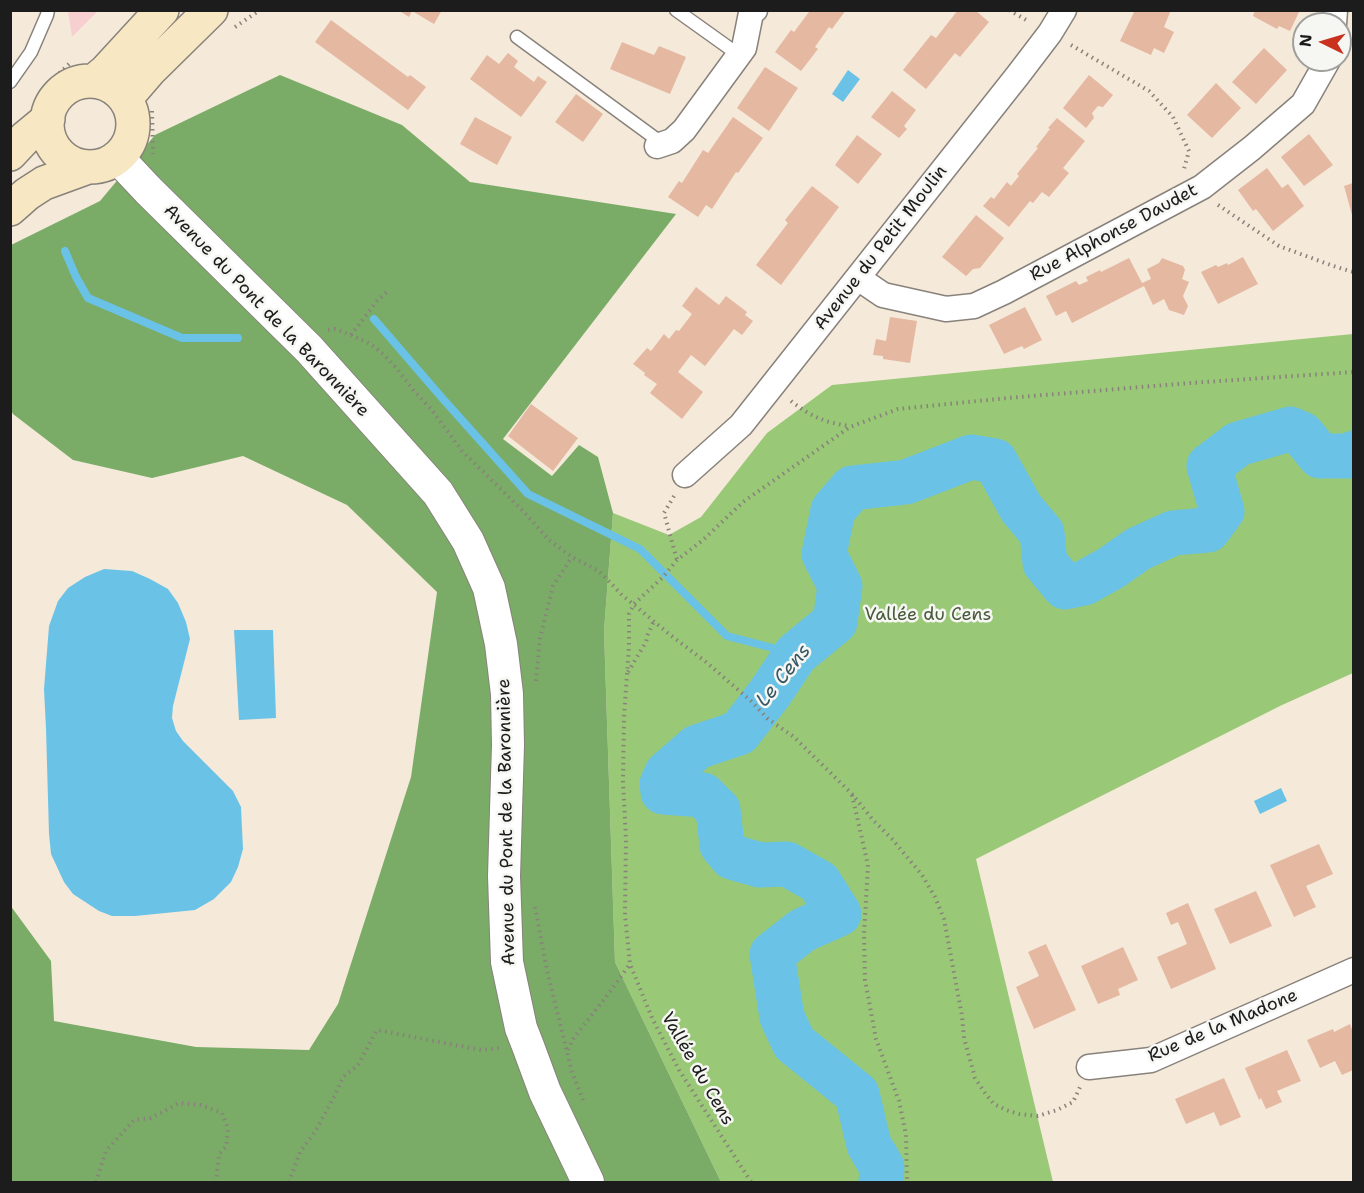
<!DOCTYPE html>
<meta charset="utf-8">
<style>
body{margin:0}
#map{position:relative;width:1364px;height:1193px;overflow:hidden;background:#f5e9da;font-family:"Shantell Sans",sans-serif}
canvas{display:block}
.frame{position:absolute;inset:0;border:12px solid #1c1c1c;pointer-events:none}
.north{position:absolute;left:1292px;top:12px;width:60px;height:60px;box-sizing:border-box;background:#f6f6f2;border:2px solid #9f9f9c;border-radius:50%;rotate:275deg;font-size:16px;font-weight:700;line-height:24px;text-align:center;color:#1c1c1c}
.north::after{content:'';display:block;margin:auto;width:21px;height:27px;background:#c8321e;clip-path:polygon(50% 0,100% 100%,50% 72%,0 100%)}
</style>
<div id="map">
<canvas width="1364" height="1193"></canvas>
<div class="frame"></div>
<div class="north">N</div>
</div>
<script>
const context = document.querySelector('canvas').getContext('2d');
context.lineJoin = 'round';
function fill(path, color) { context.fillStyle = color; context.fill(path, 'evenodd'); }
function trace(path, color, width, dash) { context.strokeStyle = color; context.lineWidth = width; context.lineCap = dash ? 'butt' : 'round'; context.setLineDash(dash || []); context.stroke(path); }
function label(font, color, halo, rows, align = 'center') {
  context.font = font + ' "Shantell Sans",sans-serif'; context.lineWidth = 5; context.setLineDash([]); context.textBaseline = 'middle'; context.strokeStyle = halo; context.fillStyle = color; for (const [text, x, y, turn = 0] of rows) {
    context.save(); context.translate(x, y); context.rotate((+turn || 0) * Math.PI / 180); context.textAlign = isNaN(turn) ? turn : align; if (halo) context.strokeText(text, 0, 0); context.fillText(text, 0, 0); context.restore();
  }
}
const built = new Path2D(`
 M68 11V10L98 11 72 37Z`);
const green = new Path2D(`
 M1353 334V673L1282 705 976 859 1053 1182H721L615 962 604 631 613 513 669 535 701 517 767 433 832 385Z`);
const forest = new Path2D(`
 M280 75 402 125 470 182 676 214 503 439 552 476 579 445 598 457 613 513 604 631 615 962 721 1182H11L10 905 51 961 54 1021 196 1047 309 1050 338 1004 411 777 437 592 347 505 243 456 152 478 73 460 13 414 10 408 11 245 100 201 155 135Z`);
const water = new Path2D(`
 M848 70 860 79 843 102 832 94Z
 M104 569 132 571 150 579 168 589 178 603 186 622 190 639 173 706 172 718 176 731 183 741 233 791 241 807 243 849 238 867 231 882 214 899 195 910 135 916H112L99 911 73 894 64 882 51 854 49 834 46 729 44 689 49 626 58 601 68 588 85 577Z
 M234 630H273L276 718 239 720Z
 M1281 788 1287 801 1260 814 1254 801Z`);
const stream = new Path2D(`
 M65 251 76 277 88 298 182 338H238
 M374 319 443 399 528 494 640 549 727 636 796 654`);
const river = new Path2D(`
 M881 1182 882 1167 869 1145 857 1094 794 1043 782 1017 772 954 803 930 839 914 819 882 787 864 760 865 732 857 722 845 718 810 703 795 663 792 662 784 667 773 697 747 739 733 770 693 796 654 835 622 840 586 824 554 833 510 852 488 906 482 971 457 995 461 1021 508 1042 533 1045 563 1065 587 1084 583 1111 568 1138 549 1173 533 1208 530 1222 511 1209 466 1238 444 1290 429 1302 434 1320 456H1352L1354 453`);
const building = new Path2D(`
 M398 10H442L434 24 412 11 409 17Z
 M806 10H846L832 29 829 27 815 47 818 49 801 71 775 52 791 30 794 32 809 12Z
 M958 10H975L989 22 960 57 955 53 926 89 903 70 931 35 936 38Z
 M1135 10H1171L1164 27 1174 32 1164 53 1154 48 1151 55 1120 41Z
 M1255 10H1295L1299 12 1290 31 1279 26 1277 29 1253 16Z
 M331 20 408 77 410 75 426 87 408 110 315 42Z
 M622 42 654 55 659 46 686 57 670 94 610 69Z
 M1264 48 1287 70 1256 104 1232 82Z
 M508 53 518 61 514 67 534 82 538 76 547 82 521 117 470 79 487 55 499 64Z
 M765 67 798 88 769 131 737 108Z
 M1089 75 1113 95 1103 107 1098 106 1092 113 1094 118 1086 128 1063 108Z
 M1216 83 1241 108 1212 138 1187 115Z
 M892 91 916 110 904 126 907 129 899 138 871 117Z
 M576 94 603 114 583 142 555 122Z
 M475 117 512 137 497 165 460 144Z
 M733 117 763 138 738 173 736 172 712 209 706 205 698 217 668 197 679 181 682 183 703 150 708 153Z
 M1057 118 1085 141 1063 168 1069 173 1049 197 1042 192 1033 203 1030 201 1009 227 983 206 991 197 994 199 1007 182 1011 186 1019 176 1017 174 1038 148 1036 147 1050 129 1048 128Z
 M1309 134 1333 165 1304 186 1281 157Z
 M857 135 882 154 858 184 835 165Z
 M1267 168 1282 188 1288 184 1304 206 1273 231 1256 209 1253 211 1238 190Z
 M1353 183V215H1352L1344 186Z
 M812 186 839 207 781 285 756 265 788 223 785 220Z
 M976 215 1004 238 980 268 973 269 966 276 942 257Z
 M1243 257 1258 284 1218 304 1201 272 1216 265 1218 267 1227 263 1228 265Z
 M1129 258 1142 283 1151 279 1147 269 1159 263 1162 258 1183 266 1185 270 1182 279 1189 282 1183 296 1188 306 1184 315 1169 310 1164 299 1153 305 1144 286 1072 323 1066 311 1056 316 1046 296 1076 281 1079 285 1088 281 1086 277 1100 270 1101 272Z
 M696 287 719 305 726 296 747 312 745 315 753 321 742 335 734 329 705 366 691 355 678 372 703 392 682 419 650 393 657 384 644 375 645 373 633 364 647 348 651 351 664 334 669 339 676 330 679 331 692 314 682 306Z
 M1025 307 1042 340 1024 349 1022 346 1004 354 989 325Z
 M890 317 917 321 910 363 883 359V356L873 355 876 339 886 341Z
 M531 404 578 438 553 471 508 436Z
 M1319 844 1333 874 1306 886 1316 907 1294 917 1270 865Z
 M1256 891 1272 926 1230 944 1214 909Z
 M1188 903 1216 969 1171 989 1157 957 1187 944 1178 922 1171 925 1166 913Z
 M1046 944 1076 1010 1034 1029 1016 987 1039 976 1028 952Z
 M1123 947 1138 980 1118 989 1120 995 1098 1004 1081 966Z
 M1350 1024 1353 1032V1070L1342 1075 1335 1061 1320 1068 1307 1040 1333 1029 1334 1032Z
 M1287 1050 1301 1081 1277 1091 1282 1102 1266 1109 1261 1098 1259 1100 1245 1068Z
 M1224 1078 1241 1117 1220 1126 1214 1112 1186 1124 1175 1099Z`);
const path = new Path2D(`
 M1009 10 1028 21
 M235 27 260 10
 M1071 45 1149 91 1173 117 1189 151 1184 169
 M42 90 69 64
 M152 111 153 154
 M1218 205 1279 246 1336 267 1354 272
 M328 330 335 329 351 335 372 345 383 354 397 369 414 391 431 409 462 451 523 511 549 540 572 557 599 571 621 594 669 634 706 662 751 701 768 719 794 737 852 794 873 820 892 839 922 875 935 897 944 919 962 1016 964 1038 975 1078 985 1093 994 1104 1006 1110 1019 1114 1038 1116 1057 1110 1073 1102 1080 1087
 M351 335 377 301 389 290
 M791 401C812 417 823 422 849 426
 M674 496 664 513 677 560
 M628 672 646 642 648 634 654 621
 M536 681 540 638 553 586 572 557
 M852 795 868 865 864 935 865 980 876 1039 899 1101 906 1135 907 1182
 M535 907 547 970 572 1072 583 1100
 M568 1050 573 1039 609 993 630 964
 M96 1182 106 1151 134 1120 151 1118 179 1103 201 1105 222 1113 228 1129 226 1147 219 1154 216 1182
 M289 1182 300 1152 316 1130 335 1095 343 1077 358 1065 377 1030 481 1050 500 1048
 M751 1182 679 1070 652 1018 630 964 625 915 626 839 623 782 624 716 629 646V614L634 604 663 577 677 560 703 540 743 502 850 427 898 409 1008 398 1190 383 1354 372`);
const service = new Path2D(`
 M676 10 739 55
 M517 37 663 144
 M10 82 31 52 47 15 48 10`);
const minor = new Path2D(`
 M1334 24 1335 10
 M657 146 672 141 684 130 744 48 751 13 755 10
 M858 278 883 295 946 309 974 306 1004 292 1202 187 1252 148 1303 104 1328 60
 M685 475 741 425 1018 75 1050 33 1064 10
 M1089 1067 1151 1060 1354 970`);
const tertiary = new Path2D(`
 M117 157 148 190 309 349 438 493 468 541 489 588 501 644 507 694 508 745 504 876 507 962 521 1028 528 1046 545 1092 588 1182`);
const secondary = new Path2D(`
 M47 124a43 43 0 1 1 86 0a43 43 0 1 1-86 0Z
 M94 81 106 71 162 10
 M125 99 150 70 211 10
 M10 154 25 138 48 119
 M10 209 27 194 44 183 88 167`);
const streetNames = [
 ["Rue Alphonse Daudet",1114,233,-28],
 ["Avenue du Petit Moulin",881,248,-52],
 ["Avenue du Pont de la Baronnière",266,311,46],
 ["Avenue du Pont de la Baronnière",507,822,-91],
 ["Rue de la Madone",1223,1026,-23],
 ["Vallée du Cens",697,1069,60]
];
const parkNames = [
 ["Vallée du Cens",928,615]
];
const waterNames = [
 ["Le Cens",784,676,-51]
];
fill(built, '#f7cfd1');
fill(green, '#99c876');
fill(forest, '#7aac67');
fill(water, '#6ac3e7');
trace(stream, '#6ac3e7', 8);
trace(river, '#6ac3e7', 45);
fill(building, '#e5b8a1');
trace(service, '#88827b', 15);
trace(minor, '#88827b', 27);
trace(tertiary, '#88827b', 34);
trace(secondary, '#88827b', 36);
trace(path, '#88827b', 4, [1.5, 4.5]);
trace(service, '#fff', 12);
trace(minor, '#fff', 24);
trace(tertiary, '#fff', 32);
trace(secondary, '#f7e8c3', 33);
label('18px', '#1c1c1c', '#f6f6f2', streetNames);
label('18px', '#48583c', '#f6f6f2', parkNames);
label('italic 20px', '#375663', '#f6f6f2', waterNames);
</script>
